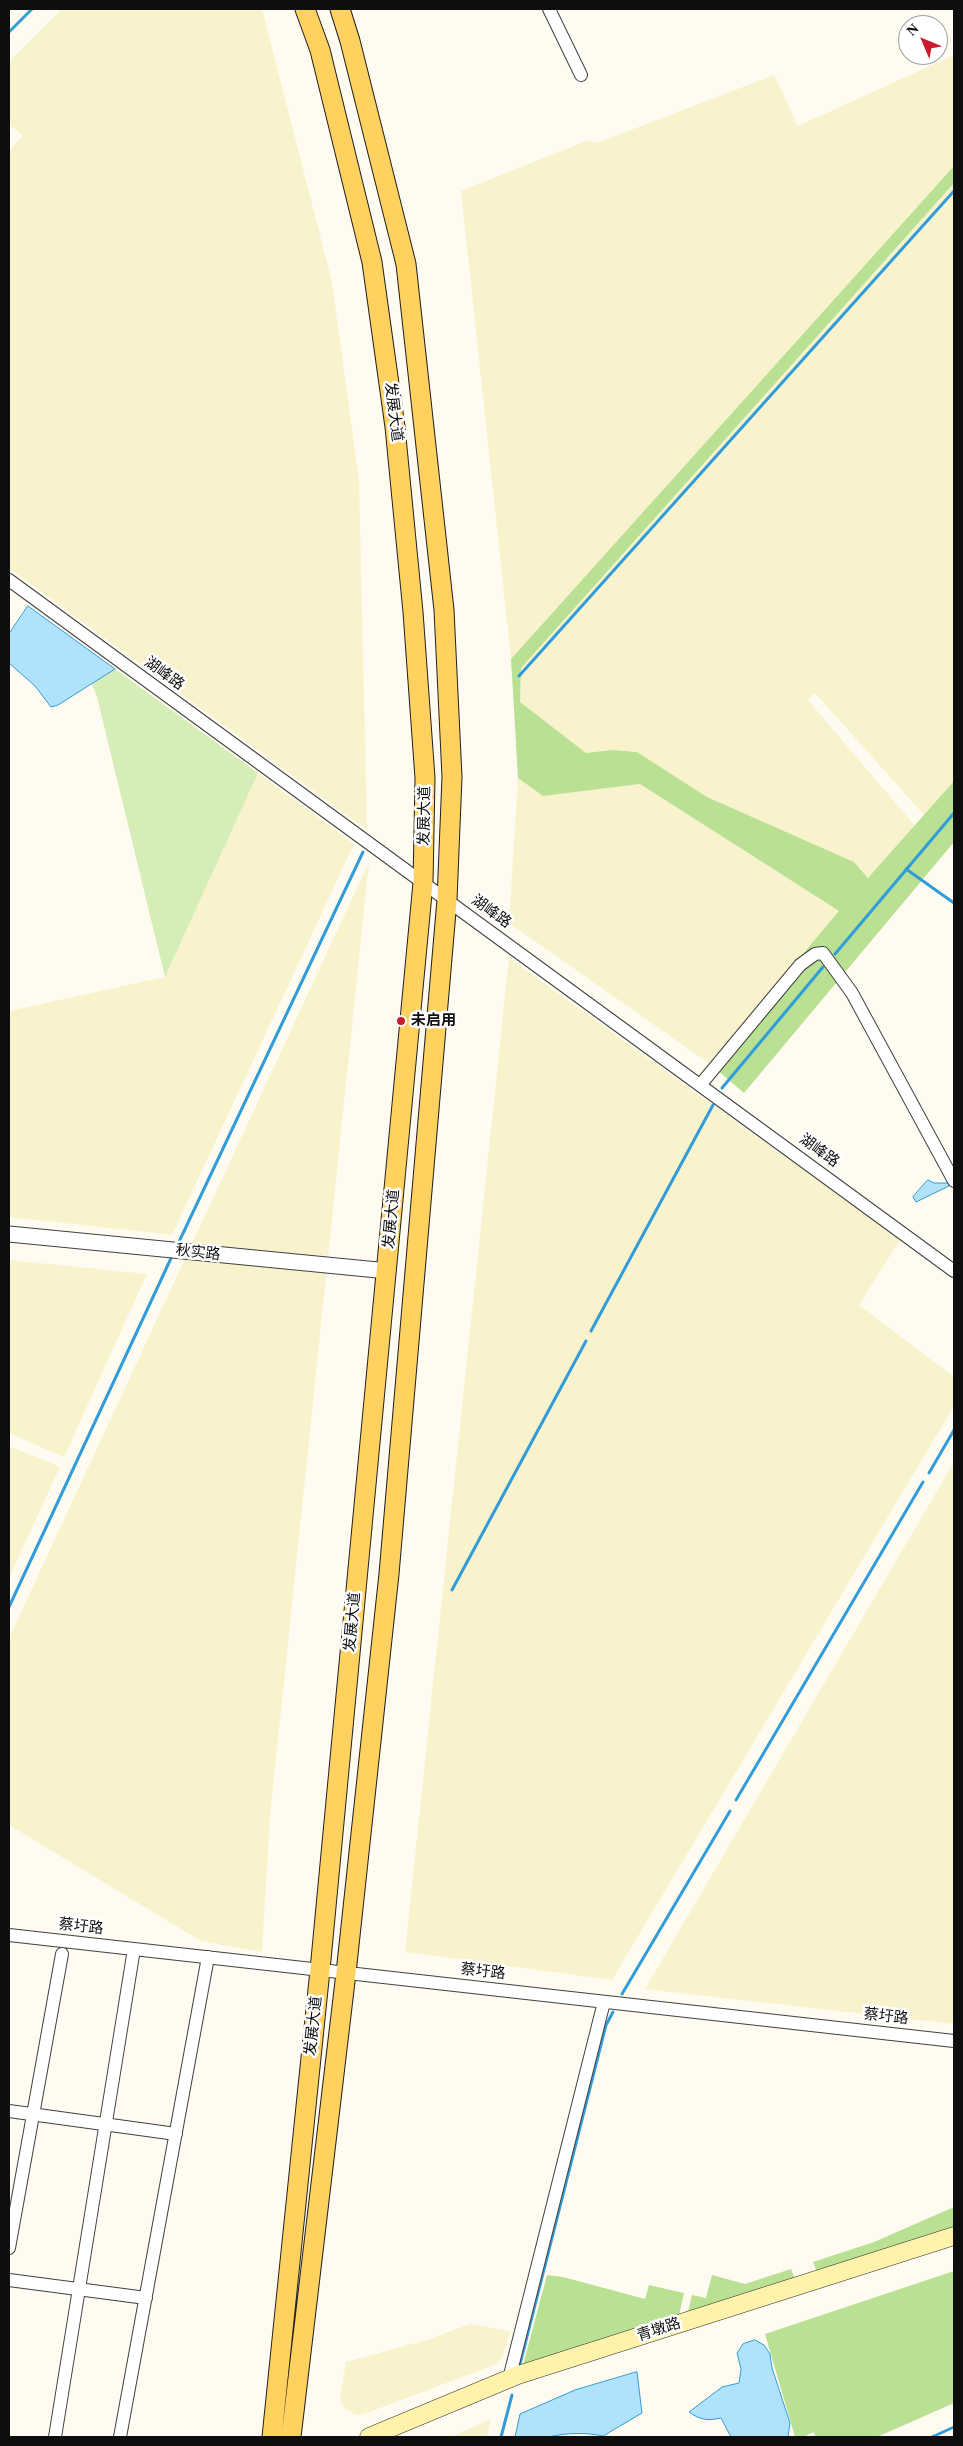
<!DOCTYPE html>
<meta charset="utf-8">
<style>
body{margin:0}
#map{position:relative;width:963px;height:2446px;overflow:hidden;background:#fffbf0;font-family:"Times New Roman",serif}
canvas{display:block}
.frame{position:absolute;inset:0;border:10px solid #0e0e0e;pointer-events:none}
.north{position:absolute;left:898px;top:15px;width:50px;height:50px;box-sizing:border-box;background:#fff;border:1px solid #9f9f9f;border-radius:50%;rotate:315deg;font-size:14px;font-weight:700;line-height:20px;text-align:center;color:#0e0e0e}
.north::after{content:'';display:block;margin:auto;width:18px;height:22px;background:#cb1a29;clip-path:polygon(50% 0,100% 100%,50% 72%,0 100%)}
</style>
<div id="map">
<canvas width="963" height="2446"></canvas>
<div class="frame"></div>
<div class="north">N</div>
</div>
<script>
const context = document.querySelector('canvas').getContext('2d');
context.lineJoin = 'round';
function fill(path, color) { context.fillStyle = color; context.fill(path, 'evenodd'); }
function trace(path, color, width, dash) { context.strokeStyle = color; context.lineWidth = width; context.lineCap = dash ? 'butt' : 'round'; context.setLineDash(dash || []); context.stroke(path); }
function label(font, color, halo, rows, align = 'center') {
  context.font = font + ' "Times New Roman","Noto Sans SC",serif'; context.lineWidth = 5; context.setLineDash([]); context.textBaseline = 'middle'; context.strokeStyle = halo; context.fillStyle = color; for (const [text, x, y, turn = 0] of rows) {
    context.save(); context.translate(x, y); context.rotate((+turn || 0) * Math.PI / 180); context.textAlign = isNaN(turn) ? turn : align; if (halo) context.strokeText(text, 0, 0); context.fillText(text, 0, 0); context.restore();
  }
}
const farmland = new Path2D(`
 M62 9H262L332 282 359 481 367 830 9 568V152L23 135 9 125V62Z
 M954 55V166L511 659 461 191 589 140 597 143 774 75 798 126Z
 M954 183V781L924 815 815 693 808 700 915 826 869 878 854 862 707 797 637 752 612 750 586 753 520 702 521 667Z
 M258 773 354 844 172 1235 9 1217V1011L165 977Z
 M518 778 543 796 640 784 839 911 710 1064 509 923Z
 M369 862 270 1816 262 1952 201 1941 9 1825V1638Z
 M509 958 900 1240 859 1305 954 1377V1406L612 1980 405 1952Z
 M9 1260 147 1274 64 1457 9 1433Z
 M9 1446 60 1467 9 1578Z
 M954 1462V2024L645 1989Z
 M470 2324 511 2331 502 2357 494 2365 364 2414 356 2415 344 2408 340 2399 346 2362 427 2340Z
 M491 2419 487 2437H450Z`);
const green = new Path2D(`
 M115 669 258 773 165 977 97 697 92 684Z`);
const forest = new Path2D(`
 M954 166V183L521 668 520 702 586 753 612 750 637 752 707 797 854 862 868 878 954 781V842L744 1093 710 1064 839 911 640 784 543 796 518 778 511 659Z
 M954 2207V2229L818 2275 813 2262 874 2242Z
 M791 2269 796 2282 687 2316 692 2295 706 2298 712 2275 745 2284Z
 M954 2271V2403L877 2437H815L814 2432 803 2437H795L765 2334Z
 M547 2275 563 2277 645 2299 649 2285 684 2293 678 2320 522 2369Z`);
const water = new Path2D(`
 M28 606 115 669 58 705 51 707 35 686 9 663V634Z
 M928 1180 934 1183H949V1186L916 1202 913 1197Z
 M755 2340 764 2345 770 2354 772 2368 790 2423 788 2437H731L721 2418C708 2421 700 2420 689 2412L722 2387 739 2383 741 2369 737 2353 743 2344Z
 M637 2372 642 2413 603 2436C583 2432 567 2433 548 2437 538 2439 525 2437 515 2437L520 2414 575 2390Z`);
const stream = new Path2D(`
 M9 32 32 9
 M519 676 954 191
 M906 869 954 903
 M835 954 954 813
 M722 1088 823 967
 M177 1246 363 852
 M591 1331 713 1105
 M929 1473 954 1430
 M452 1590 586 1341
 M9 1607 173 1254
 M736 1800 923 1482
 M622 1994 730 1811
 M519 2368 606 2025 613 2012
 M501 2437 512 2395
 M932 2437 954 2427`);
const minor = new Path2D(`
 M549 9 581 75
 M9 580 954 1271
 M701 1084 800 965 815 954 823 953 852 993 954 1181
 M9 1935 954 2041
 M9 2111 176 2134
 M9 2248 62 1954
 M9 2280 146 2298
 M509 2379 604 2002
 M55 2437 134 1949
 M120 2437 208 1957`);
const tertiary = new Path2D(`
 M9 1234 388 1271`);
const secondary = new Path2D(`
 M369 2437 518 2375 954 2236`);
const primary = new Path2D(`
 M272 2437 320 1970 423 883 425 778 413 612 395 427 372 262 320 50 305 9
 M291 2437 346 1973 389 1574 447 900 452 777 444 610 406 264 350 41 340 9`);
const markers = [
 [401,1021,5,"#cb1a29"]
];
const streetNames = [
 ["发展大道",393,412,83],
 ["湖峰路",164,674,36],
 ["发展大道",425,816,-89],
 ["湖峰路",491,912,36],
 ["湖峰路",819,1151,36],
 ["发展大道",392,1219,-85],
 ["秋实路",198,1253,6],
 ["发展大道",353,1622,-85],
 ["蔡圩路",81,1927,6],
 ["蔡圩路",483,1972,6],
 ["蔡圩路",886,2017,6],
 ["发展大道",314,2026,-84],
 ["青墩路",659,2330,-18]
];
const poiNames = [
 ["未启用",411,1021]
];
fill(farmland, '#f8f3cd');
fill(green, '#d5edb6');
fill(forest, '#b9e093');
fill(water, '#b0e2fb');
trace(water, '#309cd9', 1);
trace(stream, '#309cd9', 3);
trace(minor, '#414141', 14);
trace(tertiary, '#414141', 17);
trace(secondary, '#303030', 19);
trace(primary, '#1f1f1f', 21);
trace(minor, '#fff', 12);
trace(tertiary, '#fff', 15);
trace(secondary, '#fff2ab', 18);
trace(primary, '#ffd260', 19);
for (const [x, y, r, color] of markers) { const dot = new Path2D(); dot.arc(x, y, r, 0, 2 * Math.PI); context.fillStyle = color; context.fill(dot); trace(dot, '#fff', 2); }
label('15px', '#0e0e0e', '#fff', streetNames);
label('bold 15px', '#0e0e0e', '#fff', poiNames, 'left');
</script>
